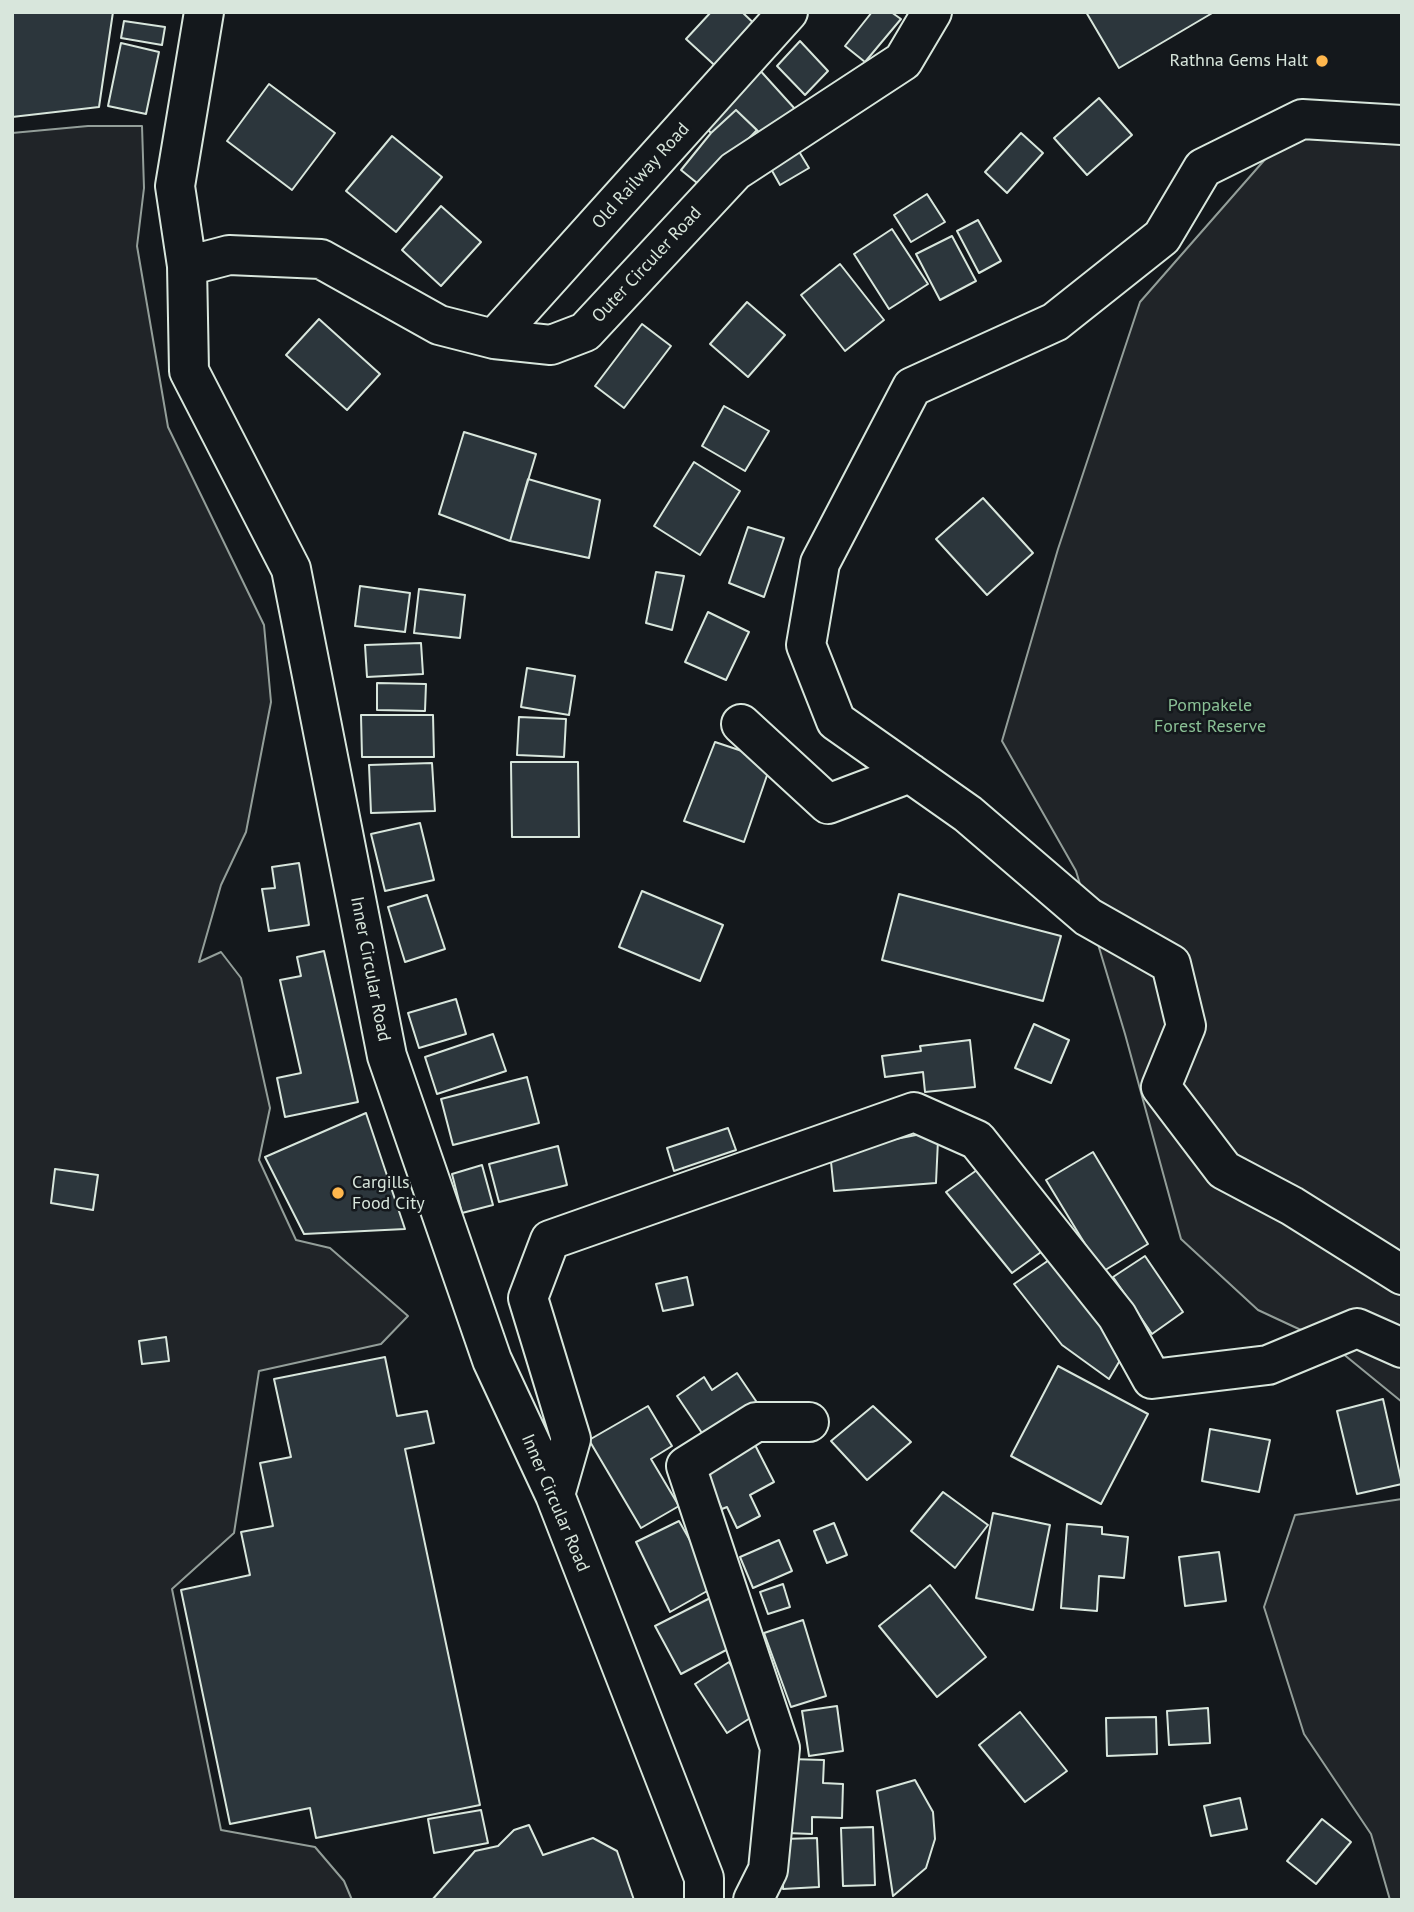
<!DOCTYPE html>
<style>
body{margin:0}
#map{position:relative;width:1414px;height:1912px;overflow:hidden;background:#14181c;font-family:"PT Sans",sans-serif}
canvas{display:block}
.frame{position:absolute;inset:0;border:14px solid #d8e6dc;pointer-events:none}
</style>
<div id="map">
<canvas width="1414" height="1912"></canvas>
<div class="frame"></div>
</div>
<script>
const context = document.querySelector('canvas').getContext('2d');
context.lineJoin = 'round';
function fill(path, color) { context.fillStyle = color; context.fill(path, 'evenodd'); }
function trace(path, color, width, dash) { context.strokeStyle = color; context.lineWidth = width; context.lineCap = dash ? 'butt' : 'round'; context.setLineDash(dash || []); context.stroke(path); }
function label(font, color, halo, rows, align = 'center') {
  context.font = font + ' "PT Sans",sans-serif'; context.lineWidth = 5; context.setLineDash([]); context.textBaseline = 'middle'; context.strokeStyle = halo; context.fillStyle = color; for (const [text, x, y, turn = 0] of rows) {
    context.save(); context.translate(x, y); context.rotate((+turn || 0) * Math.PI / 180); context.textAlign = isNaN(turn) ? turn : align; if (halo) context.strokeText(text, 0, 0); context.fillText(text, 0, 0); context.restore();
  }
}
const green = new Path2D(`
 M1303 116 1402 139V1402L1331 1344 1258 1310 1181 1239 1125 1034 1076 871 1002 741 1058 549 1140 302Z
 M88 126H142L144 188 137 246 168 427 264 625 271 702 246 832 221 885 199 962 221 952 241 978 270 1108 259 1160 296 1240 330 1248 408 1316 381 1344 259 1371 234 1533 172 1589 221 1830 315 1847 344 1881 352 1900H12V133Z
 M1402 1499V1900H1390L1371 1834 1304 1734 1264 1607 1295 1515Z`);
const building = new Path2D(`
 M12 12H113L99 107 12 117Z
 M711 12H742L763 32 723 73 686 39Z
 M872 12H891L901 19 865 62 845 46Z
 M1086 12H1214L1119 68Z
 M124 21 165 27 162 45 121 38Z
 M800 41 828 71 805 95 777 66Z
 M121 43 159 52 146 114 108 106Z
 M757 67 795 109 766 139 736 110 711 133 700 122Z
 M269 84 335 133 292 190 227 141Z
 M1099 98 1132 135 1087 175 1054 138Z
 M736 110 757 130 702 187 681 170 711 133Z
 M1021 133 1043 153 1007 193 985 172Z
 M789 135 809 168 780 185 761 151Z
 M392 136 442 177 396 232 346 191Z
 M927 194 945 222 911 242 894 215Z
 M441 206 481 242 441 286 402 250Z
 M978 220 1001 261 979 273 957 231Z
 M892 229 928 284 889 309 854 254Z
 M952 236 976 281 940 300 916 254Z
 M840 264 884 320 845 351 801 295Z
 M747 302 785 335 748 377 710 344Z
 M319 319 380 374 347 410 286 355Z
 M642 324 671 346 624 408 595 386Z
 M724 406 769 431 745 471 702 446Z
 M464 432 536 454 510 541 439 514Z
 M694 462 740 491 700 555 654 526Z
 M528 479 600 500 589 558 510 541Z
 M983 498 1033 553 987 595 936 539Z
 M748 527 784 538 764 597 729 583Z
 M656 572 684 576 672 630 646 623Z
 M360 586 410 593 405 632 355 626Z
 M419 589 465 595 460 638 414 633Z
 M708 612 749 632 726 680 685 662Z
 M421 643 423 674 367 677 365 645Z
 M527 668 575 676 569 715 521 707Z
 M377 683 426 684 425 711 377 710Z
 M361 715H433L434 757H362Z
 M519 717 566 719 564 757 517 755Z
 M715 742 772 761 744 842 684 821Z
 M511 762H578L579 837H512Z
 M432 763 435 811 371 813 369 765Z
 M420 823 434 880 385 891 371 834Z
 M299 863 309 925 269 931 262 889 275 888 272 867Z
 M642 891 723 925 700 981 619 947Z
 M899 894 1061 936 1043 1001 882 960Z
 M427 895 445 949 405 962 388 907Z
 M324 951 358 1102 285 1117 277 1078 301 1073 280 980 301 976 297 957Z
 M456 999 466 1034 419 1048 408 1013Z
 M1034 1024 1069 1040 1051 1083 1015 1068Z
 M493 1034 506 1071 437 1094 425 1057Z
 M970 1040 975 1087 925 1092 923 1072 885 1077 882 1056 921 1051 920 1046Z
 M527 1077 539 1123 453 1145 441 1099Z
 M366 1113 405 1229 304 1234 265 1157Z
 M728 1128 736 1150 674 1171 667 1148Z
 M921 1134 938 1140 936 1183 834 1191 830 1152Z
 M558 1146 567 1185 499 1202 489 1164Z
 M1093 1152 1148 1244 1102 1272 1046 1180Z
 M482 1165 493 1205 462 1213 452 1174Z
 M984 1165 1048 1247 1012 1273 946 1192Z
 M55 1169 98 1175 93 1210 51 1203Z
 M1145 1256 1183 1312 1152 1334 1113 1277Z
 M1052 1258 1122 1357 1109 1379 1062 1345 1014 1284Z
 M687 1277 693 1305 663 1311 656 1284Z
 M166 1337 169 1361 142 1364 139 1341Z
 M385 1357 397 1416 427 1411 434 1443 405 1449 480 1805 316 1838 310 1808 230 1824 181 1590 250 1575 241 1532 273 1526 260 1463 291 1457 274 1379Z
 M1058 1366 1148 1414 1101 1504 1011 1456Z
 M737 1373 758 1404 706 1439 677 1396 704 1377 712 1390Z
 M1383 1399 1402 1484 1357 1494 1337 1411Z
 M648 1406 672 1446 651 1459 679 1506 641 1528 589 1440Z
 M873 1406 911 1442 867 1480 831 1441Z
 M1210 1429 1270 1440 1259 1492 1202 1481Z
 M754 1443 774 1482 750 1495 760 1516 737 1528 727 1507 722 1509 701 1469Z
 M943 1492 988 1525 955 1568 911 1531Z
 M993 1513 1050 1525 1033 1610 976 1598Z
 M679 1521 716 1586 670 1612 636 1542Z
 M834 1523 847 1555 827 1563 814 1531Z
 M1067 1524 1102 1527V1534L1128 1537 1124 1578 1099 1576 1097 1611 1061 1608Z
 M779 1540 792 1571 753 1588 740 1557Z
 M1219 1552 1226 1601 1185 1606 1179 1557Z
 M783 1584 790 1607 768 1614 760 1592Z
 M930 1585 986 1657 937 1697 879 1626Z
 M720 1593 745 1640 681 1674 655 1626Z
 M803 1620 826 1696 791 1707 764 1633Z
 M729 1662 761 1711 727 1733 695 1684Z
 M837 1706 843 1751 809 1756 802 1711Z
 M1208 1708 1210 1743 1169 1745 1167 1711Z
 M1020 1712 1067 1771 1025 1802 979 1745Z
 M1156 1717 1157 1754 1107 1756 1106 1718Z
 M790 1759 824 1760 823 1783 843 1784 842 1818 812 1817V1834L787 1833Z
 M915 1780 933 1812 935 1839 926 1868 893 1896 877 1791Z
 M1240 1798 1247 1829 1211 1836 1204 1806Z
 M481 1810 488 1843 434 1853 428 1819Z
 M1322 1819 1351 1842 1316 1884 1287 1861Z
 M529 1825 543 1855 593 1838 617 1851 634 1900H432L475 1851 498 1846 514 1830Z
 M873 1827 875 1885 843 1886 841 1828Z
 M817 1838 819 1887 783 1889 782 1839Z`);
const minor = new Path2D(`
 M204 12 175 186 187 266 189 371 291 569 387 1056 492 1360 555 1495 704 1878V1900
 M1402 125 1302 119 1203 168 1162 237 1055 322 912 387 820 563 806 645 836 721 968 814 1088 917 1171 964 1186 1026 1161 1087 1224 1170 1292 1206 1402 1275
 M187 266 229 255 321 259 439 325 494 339 551 345 585 332 735 171 903 61 932 12
 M494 339 788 12
 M741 724 828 804 910 773
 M555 1495 571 1439 528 1298 550 1240 914 1112 977 1140 1117 1316 1152 1379 1268 1365 1357 1328 1402 1348
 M753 1900 768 1870 780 1748 686 1466 756 1422H809`);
const markers = [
 [1322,61,7,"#ffb74d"],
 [338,1193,7,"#ffb74d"]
];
const poiNames = [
 ["Rathna Gems Halt",1308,61],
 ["Cargills",352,1183,"left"],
 ["Food City",352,1204,"left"]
];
const streetNames = [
 ["Old Railway Road",641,176,-48],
 ["Outer Circuler Road",647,265,-47],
 ["Inner Circular Road",370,969,79],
 ["Inner Circular Road",555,1503,67]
];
const parkNames = [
 ["Pompakele",1210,706],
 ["Forest Reserve",1210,727]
];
fill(green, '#202428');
trace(green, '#939e99', 2);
fill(building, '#2c363c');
trace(building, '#d8e6dc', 2);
trace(minor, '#d8e6dc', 42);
trace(minor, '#14181c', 38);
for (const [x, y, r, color] of markers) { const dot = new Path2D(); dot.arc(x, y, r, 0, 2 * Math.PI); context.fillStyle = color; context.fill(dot); trace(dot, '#14181c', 2.5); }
label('18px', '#d8e6dc', '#14181c', poiNames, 'right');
label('18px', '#d8e6dc', '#14181c', streetNames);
label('18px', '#8ac095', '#14181c', parkNames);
</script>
